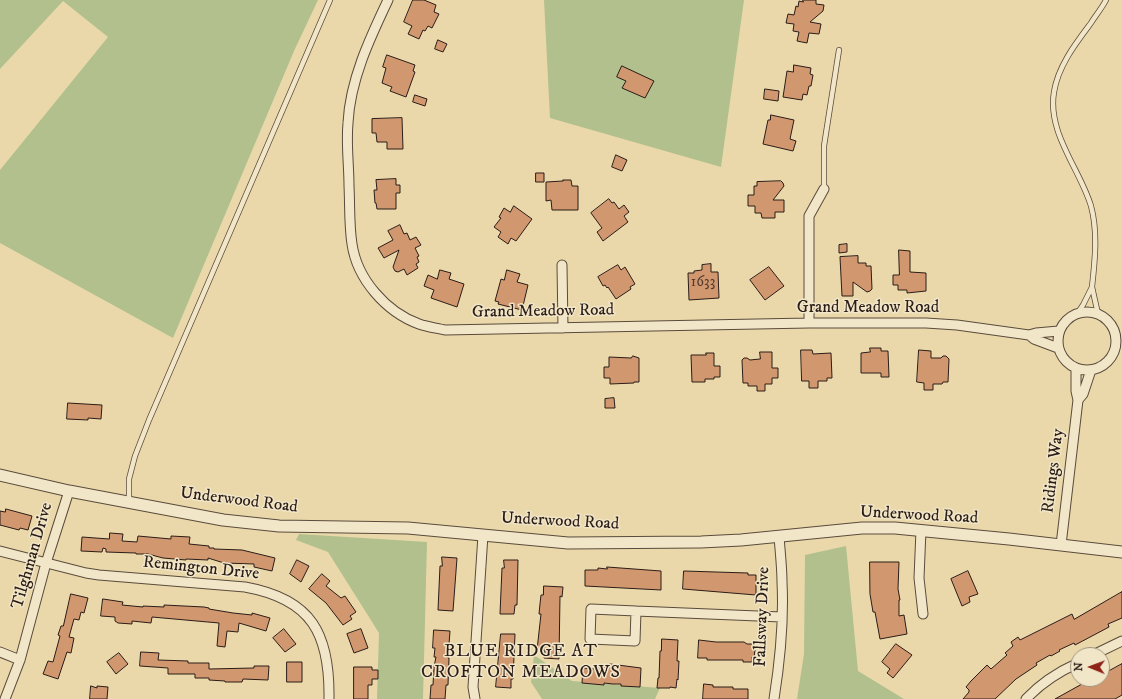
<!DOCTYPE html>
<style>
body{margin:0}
#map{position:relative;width:1122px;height:699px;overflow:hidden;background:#ead8aa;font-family:"IM FELL DW Pica",serif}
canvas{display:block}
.north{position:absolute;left:1070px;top:647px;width:40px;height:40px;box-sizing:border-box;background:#f1e6c8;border:1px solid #a19581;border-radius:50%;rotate:271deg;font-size:11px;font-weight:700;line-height:16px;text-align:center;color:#2a1c17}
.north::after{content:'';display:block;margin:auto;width:14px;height:18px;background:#8f2418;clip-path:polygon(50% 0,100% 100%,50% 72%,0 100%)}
</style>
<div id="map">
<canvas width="1122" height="699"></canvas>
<div class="north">N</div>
</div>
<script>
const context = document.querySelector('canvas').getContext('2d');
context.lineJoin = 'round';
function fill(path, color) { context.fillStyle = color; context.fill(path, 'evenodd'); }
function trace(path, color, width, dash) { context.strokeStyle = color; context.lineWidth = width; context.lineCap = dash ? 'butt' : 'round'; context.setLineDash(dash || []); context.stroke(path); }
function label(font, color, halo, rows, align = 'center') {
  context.font = font + ' "IM FELL DW Pica",serif'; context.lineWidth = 3; context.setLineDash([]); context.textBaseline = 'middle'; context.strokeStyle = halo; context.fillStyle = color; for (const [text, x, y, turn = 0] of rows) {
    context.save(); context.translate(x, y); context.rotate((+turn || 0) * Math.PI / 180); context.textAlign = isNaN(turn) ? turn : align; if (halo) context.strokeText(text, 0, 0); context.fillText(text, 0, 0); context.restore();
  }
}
const green = new Path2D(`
 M0 0H318L294 51 173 338 0 243V170L108 37 63 1 0 69Z
 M544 0H744L721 167 550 118Z
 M299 534 427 542 423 699H377L379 633 328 552 296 540Z
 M846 546 858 671 904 699H797L804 654 805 555Z
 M534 655 572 681 660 688 655 699H542L531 682Z`);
const building = new Path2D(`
 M413 0H424L436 5 434 12 439 14 432 28 428 26 425 31 423 30 419 39 408 34 412 26 404 22Z
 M803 0H816V4L824 5 823 11 810 22 821 24 819 34 809 33 807 43 797 41 799 32 793 31 794 24 786 23 788 14 794 15 796 6 798 7 799 1 803 2Z
 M438 40 447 44 443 52 435 49Z
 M387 55 415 65 413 71 415 72 406 97 390 91 392 87 382 83 386 68 383 67Z
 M794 65 811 68 810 74 813 75 811 86H809L807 95 803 94 802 100 783 97 787 71 793 72Z
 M622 66 654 81 645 98 622 88 626 81 617 77Z
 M765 89 779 91 778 101 764 99Z
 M415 95 427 99 425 106 413 102Z
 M771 115 794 120 790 139 796 141 793 151 763 144 768 120H770Z
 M402 118 403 149H387V142H377L376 133H372V119Z
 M616 155 627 160 622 171 612 167Z
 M536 173H544V182H536Z
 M396 179V185H400V193H396V209H377L376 203H375L374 190H377L376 180Z
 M563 180H571L572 186H578V210H552L551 200 546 201V182L563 181Z
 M781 181 783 183 784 186 773 200H784V212H775V218H762L761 213H755V206H748V195H754V186H757V182Z
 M609 199 612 203 614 202 619 209 624 205 629 212 624 216 628 222 603 241 597 232 602 228 591 213Z
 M514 206 532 219 516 241 511 238 508 244 498 237 501 232 494 227 501 218 499 217 504 208 510 212Z
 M400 225 404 234 407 233 410 240 416 237 421 245 415 248 419 256 417 257 419 262 416 264 418 268 407 275 404 269 398 272 395 271 393 267 399 250 384 258 378 248 393 240 388 231Z
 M847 244V252L839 253V245Z
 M899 250 910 251V272L926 273V291L907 293V290H898V285H893V275H899Z
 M858 256V263H866V266H871L872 289 870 291 867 292 853 282V296H842L840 257Z
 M711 264V272H718L719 298 689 300 688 273H694V271L702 270V265Z
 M618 265 621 270 625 267 635 284 630 287 631 289 616 299 608 287 607 288 605 285 603 286 598 277Z
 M769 267 784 286 765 300 750 280Z
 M440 270 451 273 449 279 464 284 457 307 431 298 434 290 424 286 428 275 437 279Z
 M507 270 520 274 517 282 528 285 522 310 498 304 499 302 495 301 501 279 504 280Z
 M870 348H881V351H888L889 377H881V373H861V353L870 352Z
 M801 350H812L813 354 831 353 832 378H827V381H818V388H809V381H802Z
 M919 350 931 351V358H941L943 356H946L949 359 948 382H943L942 384H933V390H924V383L917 382Z
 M760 352H772V368H778V378H772V384H765V391H757V386H748V383H743L742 360 744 358H747L750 360 760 359Z
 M706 353H714V366H720V377H714V379H705V382H692L691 355H706Z
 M633 356 639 358V382H634V383L610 384V378H604V367H609V357L631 358Z
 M614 398 615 408H605V399Z
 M68 403 102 405 101 419 88 418V420L67 419Z
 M6 509 32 516 28 530 20 528 19 530 0 525V511L5 512Z
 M110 533 123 534 122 541 137 542 138 536 171 539V536L190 537 189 544 209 546V548H214V549L242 550 275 558 272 571 254 567V564L224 563 208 558V560L186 559V560L163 558 148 554H136V553L106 552V549L103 548 102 552 81 551 82 537 109 539Z
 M442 557 457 558 453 611 438 610 440 566H442Z
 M297 560 309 566 301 582 290 574Z
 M504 560H518L517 605H515L514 614H500L502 568H504Z
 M870 562H899L898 589 900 600H899V616L904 615 907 634 880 639 875 612H873L870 594Z
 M607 567 661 571V590L585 586V570H598V568L607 569Z
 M684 571 748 573V575H756V595L683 589Z
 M968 571 978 594 969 597 970 602 962 606 951 579Z
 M322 574 330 581 326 586 341 598 345 596 356 612 350 616 352 619 343 625 326 603 309 589Z
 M544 586 563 587 562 597 560 596 559 659 544 658 545 650H537L541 614H539L540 604 541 595H543Z
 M1122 592V618L1108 624 1109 627 1075 645 1074 643 1059 650 1060 651 1051 656 1050 655 1036 663 1037 665 1016 679 995 699H963L969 692V690L966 687 971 681 987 665 991 669 1007 655 1005 653 1013 646 1011 642 1018 637 1020 640 1072 614 1074 619Z
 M71 594 88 598 84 613 81 612 79 620 74 619 69 637 74 638 71 653 67 652 58 679 43 674 48 661 53 662 60 636 58 635 61 626H63Z
 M103 599 123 602 122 605 143 607V606L164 607V605L204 607 209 608V609L233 613 252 615V613L270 618 266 631 239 623 238 632 227 631 225 647 217 646 219 623 152 617 151 623 132 621V624L118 623 115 621V617L101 616Z
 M284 629 296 644 285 652 273 638Z
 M361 629 368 648 354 653 347 634Z
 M434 630 450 631 448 658H449L448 685H446L445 699H430L431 685H433L434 667 436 657H434L435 648H433Z
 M501 634H515L513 679H511V688L496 687Z
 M662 639 678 640 677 661H679L678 680 677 679 676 688 670 687V688H657L658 678H659L660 651H661Z
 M699 640 716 642H744L747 644H753V650H755L754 657H752V662H743V660H707V658H698Z
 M896 644 912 655 893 678 887 673 890 669 882 662Z
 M141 652 159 653 158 660 188 661V663H209V669L254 668V666H269L268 680 243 679 242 682H225V681L209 680V678H195V674H168V668L140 666Z
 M119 653 128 664 116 674 107 662Z
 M287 662H302V682H287Z
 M610 664 641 668 640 687 621 686V684H613L604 683V685L582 683 583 668 595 669 596 667H605V665L610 666Z
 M1122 664V695L1115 699H1055L1091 679H1102V675Z
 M354 667H372V670H378V679H372V685H368V699H354Z
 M704 684 713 685V687H733V689H748V699H703Z
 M91 686 97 688V686L108 687 107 699H90Z`);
const service = new Path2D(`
 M824 189V146L839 50
 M1092 287C1095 260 1098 232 1091 206 1080 169 1047 133 1054 92 1058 66 1076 43 1091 23 1096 15 1102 8 1106 0
 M1077 314 1083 305 1092 287 1098 314
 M129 502V479L135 456 149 420 330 0`);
const minor = new Path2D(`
 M388 0C370 38 350 80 348 123 346 144 349 165 349 186 350 205 349 225 352 244 357 279 386 312 419 324 427 327 437 328 445 330L809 323H926L957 325 1029 335
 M562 265 563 328
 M1058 341a29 29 0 1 1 58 0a29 29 0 1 1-58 0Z
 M809 323V216L824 189
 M1058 348 1034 339 1029 335 1036 333 1059 331
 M1076 369V391L1078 400 1083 394 1091 370
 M921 530 919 578 923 614
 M1061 545 1078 400
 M0 551 86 573 99 575 245 587C312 599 330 634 329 699
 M636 611 591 609 590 639 635 641 636 611 782 617
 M0 652 20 660
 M1093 655 1122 641
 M5 699 20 660 46 563 69 491
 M475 699 473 687 483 535
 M774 699C780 661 784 621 782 582 782 567 780 551 779 536
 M1026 699C1041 683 1058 672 1078 663`);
const tertiary = new Path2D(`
 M0 475 69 491 223 520 279 526 408 528 568 543 701 542 741 540 862 528H895L1009 539 1122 552`);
const numberNames = [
 ["1633",703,283]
];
const streetNames = [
 ["Grand Meadow Road",868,308],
 ["Grand Meadow Road",543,312,-1],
 ["Ridings Way",1054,471,-83],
 ["Underwood Road",239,501,7],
 ["Underwood Road",919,516,3],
 ["Underwood Road",560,522,3],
 ["Tilghman Drive",33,556,-74],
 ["Remington Drive",201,569,6],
 ["Fallsway Drive",763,617,-88]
];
const neighbourhoodNames = [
 ["BLUE RIDGE AT",521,652],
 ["CROFTON MEADOWS",521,673]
];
fill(green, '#b1c08d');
fill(building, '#d19870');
trace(building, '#2a1c17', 1);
trace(service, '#5a4b3c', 6);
trace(minor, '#5a4b3c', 11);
trace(tertiary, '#5a4b3c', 13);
trace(service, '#f1e6c8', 4.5);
trace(minor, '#f1e6c8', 9);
trace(tertiary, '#f1e6c8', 11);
label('15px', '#543b2d', null, numberNames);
label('17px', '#2a1c17', '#f1e6c8', streetNames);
context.letterSpacing = '1px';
label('18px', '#2a1c17', '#f1e6c8', neighbourhoodNames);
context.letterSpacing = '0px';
</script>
